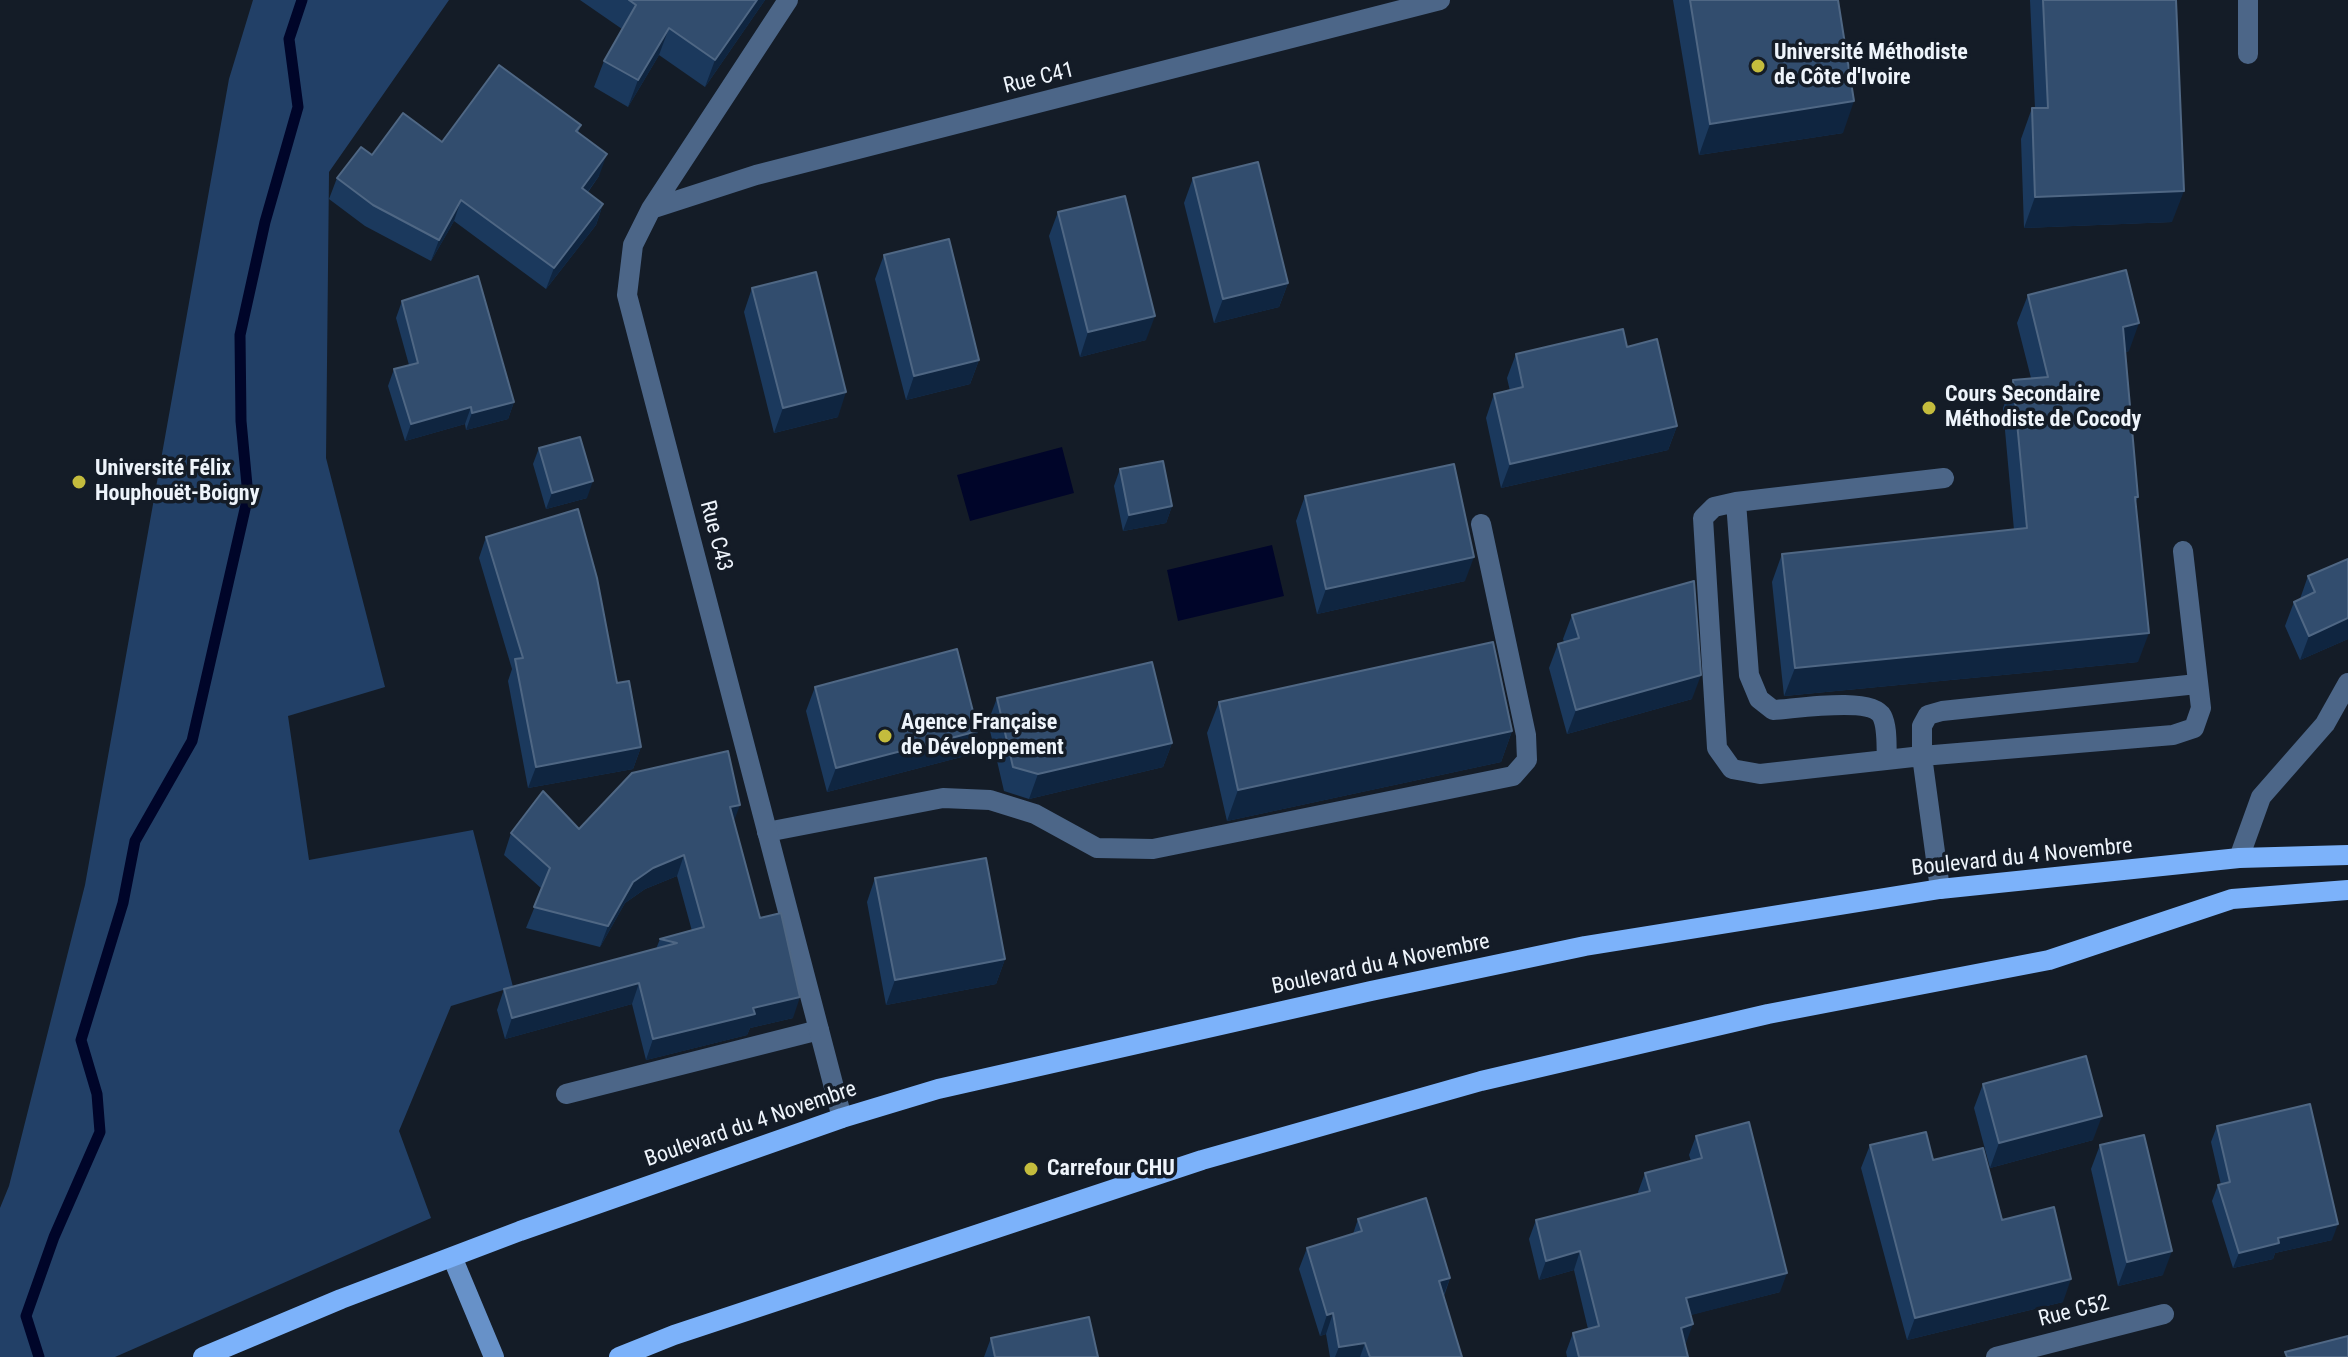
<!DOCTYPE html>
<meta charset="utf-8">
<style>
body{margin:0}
canvas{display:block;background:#141c27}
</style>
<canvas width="2348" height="1357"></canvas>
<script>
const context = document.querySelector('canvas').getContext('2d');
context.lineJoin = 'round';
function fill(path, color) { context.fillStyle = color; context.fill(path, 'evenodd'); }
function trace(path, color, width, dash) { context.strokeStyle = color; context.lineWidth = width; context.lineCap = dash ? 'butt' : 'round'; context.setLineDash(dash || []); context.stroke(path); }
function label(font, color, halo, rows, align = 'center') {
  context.font = font + ' "Roboto Condensed",sans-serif'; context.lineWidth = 7; context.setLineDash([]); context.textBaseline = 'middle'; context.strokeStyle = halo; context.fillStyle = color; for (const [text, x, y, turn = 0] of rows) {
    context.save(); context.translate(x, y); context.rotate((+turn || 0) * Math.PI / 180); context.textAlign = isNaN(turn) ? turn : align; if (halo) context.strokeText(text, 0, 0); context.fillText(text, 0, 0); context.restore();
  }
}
const green = new Path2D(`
 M253 0H449L329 172 326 458 385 687 288 716 309 860 473 830 513 987 451 1006 399 1131 431 1218 115 1357H0V1208L9 1186 85 885 229 79Z`);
const water = new Path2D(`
 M1062 447 1074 493 970 521 957 475Z
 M1272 545 1284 596 1178 621 1167 570Z`);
const stream = new Path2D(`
 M39 1357 26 1316 54 1237 100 1132 97 1094 81 1040 123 903 135 841 192 741 248 496 241 421 240 335 265 222 298 107 289 39 302 0`);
const lane = new Path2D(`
 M2248 0V54
 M1944 478 1736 502 1714 507 1703 518 1717 748 1732 769 1760 774 1922 756V726L1928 715 1942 711 2197 684
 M1736 502 1749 675 1759 699 1773 710C1795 709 1871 696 1882 716 1888 728 1886 747 1887 760
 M767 832 943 798 990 800 1035 814 1097 848 1153 849 1513 776 1527 760 1526 735 1481 524
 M2239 858 2261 797 2325 724 2348 683
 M1940 889 1922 756 2173 735 2194 728 2201 708 2183 551
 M566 1094 819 1030`);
const street = new Path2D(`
 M788 0 651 209 633 245 627 295 842 1118
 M651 209 756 175 1440 0
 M1996 1357 2164 1314`);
const secondary = new Path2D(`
 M453 1259 494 1357`);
const primary = new Path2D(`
 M203 1357 341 1299 520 1231 842 1118 938 1089 1371 991 1585 946 1940 889 2239 858 2348 855
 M619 1357 674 1335 1202 1160 1481 1081 1768 1014 2049 960 2232 899 2348 890`);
const wall = new Path2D(`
 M580 0H765L705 87 659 55 628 107 594 87 604 61 622 29Z
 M1673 0H1838L1843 133 1699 155Z
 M2030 0H2176L2172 222 2024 228 2021 139 2032 108H2035Z
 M581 125 578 133 599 176 588 192 603 204 596 225 546 289 454 221 431 261 365 226 329 199 337 178 372 155 442 142Z
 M1193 178 1288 283 1279 307 1214 323 1184 203Z
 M1058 212 1146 340 1080 357 1049 236Z
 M884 255 979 360 970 384 906 400 875 279Z
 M752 288 838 417 774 433 744 312Z
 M2028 295 2129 351 2125 352 2138 497 2135 503 2138 662 1784 696 1772 582 1782 554 2014 530 2003 408 2013 380 2031 378 2017 323Z
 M402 301 514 402 508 419 466 430 465 424 405 441 388 386 394 369 409 365 396 318Z
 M1627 347 1677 426 1668 450 1501 488 1486 418 1494 394 1510 391 1507 378 1516 354Z
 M539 448 587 498 546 509 533 464Z
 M1120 469 1172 506 1166 523 1123 531 1114 486Z
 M1305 496 1465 581 1317 614 1296 521Z
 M486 537 617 683 641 747 633 769 528 788 508 681 512 669 479 558Z
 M2348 559V639L2300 660 2285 626 2294 602 2300 599 2308 576Z
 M1572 615 1692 699 1567 734 1549 668 1558 644 1564 642 1563 639Z
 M815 687 978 731 969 755 827 792 806 711Z
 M997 698 1172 743 1163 767 1029 799 1004 791 988 722Z
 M1219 702 1512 731 1501 762 1227 821 1207 733Z
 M734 821 760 918 793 1018 750 1028 747 1035 646 1060 632 1004 505 1039 497 1010 504 989 656 949 660 939 692 931 677 876 645 889 625 903 600 947 526 928 542 889 504 855 511 833Z
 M875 878 1005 959 996 984 886 1005 867 902Z
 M1983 1084 2093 1140 1990 1168 1974 1108Z
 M2217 1126 2332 1240 2275 1253 2273 1259 2233 1268 2212 1201 2218 1185H2221L2211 1142Z
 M1696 1136 1780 1292 1690 1315 1685 1344 1688 1357H1567L1566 1352 1573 1333 1588 1329 1574 1270 1539 1280 1529 1239 1536 1220 1639 1194 1638 1192 1645 1173 1691 1161 1689 1155Z
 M1870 1145 1933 1160 2002 1220 2063 1302 1907 1340 1861 1168Z
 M2100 1145 2163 1275 2118 1286 2091 1169Z
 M1358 1219 1450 1278 1444 1296 1462 1357H1330L1326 1334 1320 1336 1299 1269 1307 1248 1353 1234Z
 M991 1338 1098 1357H984Z`);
const shadedWall = new Path2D(`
 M757 0H765L705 87 715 60Z
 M669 28 659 55 628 107 638 80Z
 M1854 101 1843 133 1699 155 1710 124Z
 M607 154 599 176 575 209 582 188Z
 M2184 191 2172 222 2024 228 2035 197Z
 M461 200 454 221 431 261 439 240Z
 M603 204 596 225 546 289 554 268Z
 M1288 283 1279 307 1214 323 1223 299Z
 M1155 316 1146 340 1080 357 1088 332Z
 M2139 323 2129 351 2113 356 2123 327Z
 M979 360 970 384 906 400 914 376Z
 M846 392 838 417 774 433 783 408Z
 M514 402 508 419 466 430 472 413Z
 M471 407 465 424 405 441 411 424Z
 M1677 426 1668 450 1501 488 1510 464Z
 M593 481 587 498 546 509 552 493Z
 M1172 506 1166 523 1123 531 1129 515Z
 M1474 557 1465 581 1317 614 1326 589Z
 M2348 618V639L2300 660 2309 636Z
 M2149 633 2138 662 1784 696 1795 668Z
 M1701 675 1692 699 1567 734 1576 710Z
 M978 731 969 755 827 792 836 768Z
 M1512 731 1501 762 1227 821 1238 790Z
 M1172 743 1163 767 1029 799 1038 774Z
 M641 747 633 769 528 788 536 767Z
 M740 805 732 826 730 807Z
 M684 855 677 876 645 889 625 903 600 947 608 926 633 882 653 868Z
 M1005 959 996 984 886 1005 895 980Z
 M639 983 632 1004 505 1039 512 1018Z
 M800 997 793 1018 750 1028 747 1035 646 1060 653 1039 753 1008Z
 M2102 1116 2093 1140 1990 1168 1999 1143Z
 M2338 1224 2332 1240 2275 1253 2273 1259 2233 1268 2239 1253 2278 1238Z
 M1580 1251 1574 1270 1539 1280 1546 1261Z
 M2172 1251 2163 1275 2118 1286 2127 1262Z
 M1787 1273 1780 1292 1680 1318 1686 1298Z
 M1450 1278 1442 1299 1439 1281Z
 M2071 1279 2063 1302 1907 1340 1915 1318Z
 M1333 1313 1326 1334 1320 1336 1327 1315Z
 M1693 1324 1686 1343 1674 1347 1681 1328Z
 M1365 1343 1360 1357H1335L1339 1347Z`);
const building = new Path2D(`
 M629 0H757L715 60 669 28 638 80 604 61 636 5Z
 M1690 0H1838L1854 101 1710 124Z
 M2043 0H2176L2184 191 2035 197 2032 108H2048Z
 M499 65 581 125 576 131 607 154 582 188 603 204 554 268 461 200 439 240 373 205 337 178 361 147 372 155 403 113 442 142Z
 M1258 162 1288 283 1223 299 1193 178Z
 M1125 196 1155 316 1088 332 1058 212Z
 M949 239 979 360 914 376 884 255Z
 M2126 270 2139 323 2123 327 2138 497H2135L2149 633 1795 668 1782 554 2027 528 2013 380 2048 377 2028 295Z
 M816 272 846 392 783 408 752 288Z
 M478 276 514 402 472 413 471 407 411 424 394 369 418 363 402 301Z
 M1623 329 1627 347 1657 339 1677 426 1510 464 1494 394 1523 387 1516 354Z
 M580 437 593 481 552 493 539 448Z
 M1163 461 1172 506 1129 515 1120 469Z
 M1454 464 1474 557 1326 589 1305 496Z
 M578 509 597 578 617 683 629 681 641 747 536 767 515 659 523 658 486 537Z
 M2348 559V618L2309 636 2294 602 2315 592 2308 576Z
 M1694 581 1701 675 1576 710 1558 644 1579 638 1572 615Z
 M1493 642 1512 731 1238 790 1219 702Z
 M957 649 978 731 836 768 815 687Z
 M1152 662 1172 743 1038 774 1013 767 997 698Z
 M728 751 740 805 730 807 760 918 781 913 800 997 753 1008 755 1014 653 1039 639 983 512 1018 504 989 677 943 660 939 704 927 684 855 653 868 633 882 608 926 534 907 550 868 511 833 543 791 579 829 632 773Z
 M986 858 1005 959 895 980 875 878Z
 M2086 1056 2102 1116 1999 1143 1983 1084Z
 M2310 1104 2338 1224 2278 1238 2279 1243 2239 1253 2218 1185 2230 1182 2217 1126Z
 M1749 1122 1787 1273 1686 1298 1693 1324 1681 1328 1688 1357H1579L1573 1333 1599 1326 1580 1251 1546 1261 1536 1220 1650 1191 1645 1173 1702 1158 1696 1136Z
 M1926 1132 1933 1160 1983 1148 2002 1220 2054 1207 2071 1279 1915 1318 1870 1145Z
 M2144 1135 2172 1251 2127 1262 2100 1145Z
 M1426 1198 1450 1278 1439 1281 1462 1357H1370L1365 1343 1339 1347 1333 1313 1327 1315 1307 1248 1362 1231 1358 1219Z
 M1089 1317 1098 1357H995L991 1338Z
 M2348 1336V1357H2287L2285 1352Z`);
const markers = [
 [1758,66,8,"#c4bc3d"],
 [1929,408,8,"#c4bc3d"],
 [79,482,8,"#c4bc3d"],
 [885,736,8,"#c4bc3d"],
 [1031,1169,8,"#c4bc3d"]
];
const poiNames = [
 ["Université Méthodiste",1774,53],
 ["de Côte d'Ivoire",1774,78],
 ["Cours Secondaire",1945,395],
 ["Méthodiste de Cocody",1945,420],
 ["Université Félix",95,469],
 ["Houphouët-Boigny",95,494],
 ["Agence Française",901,723],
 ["de Développement",901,748],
 ["Carrefour CHU",1047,1169]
];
const streetNames = [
 ["Rue C41",1039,79,-14],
 ["Rue C43",715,536,75],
 ["Boulevard du 4 Novembre",2022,858,-6],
 ["Boulevard du 4 Novembre",1381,965,-12],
 ["Boulevard du 4 Novembre",751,1125,-19],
 ["Rue C52",2074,1312,-14]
];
fill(green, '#224067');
fill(water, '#000529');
trace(stream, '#000529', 11);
trace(lane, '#4c6688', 20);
trace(street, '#4c6688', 20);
trace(secondary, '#6791c8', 20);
trace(primary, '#7cb2fa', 20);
fill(wall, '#1b395d');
fill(shadedWall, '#0f2540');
fill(building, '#324d6e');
trace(building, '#4f6784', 2);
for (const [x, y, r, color] of markers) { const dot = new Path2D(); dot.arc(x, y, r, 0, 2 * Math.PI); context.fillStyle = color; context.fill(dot); trace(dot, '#141c27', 3); }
label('bold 22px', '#eef4fb', '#141c27', poiNames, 'left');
label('22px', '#eef4fb', '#141c27', streetNames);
</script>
